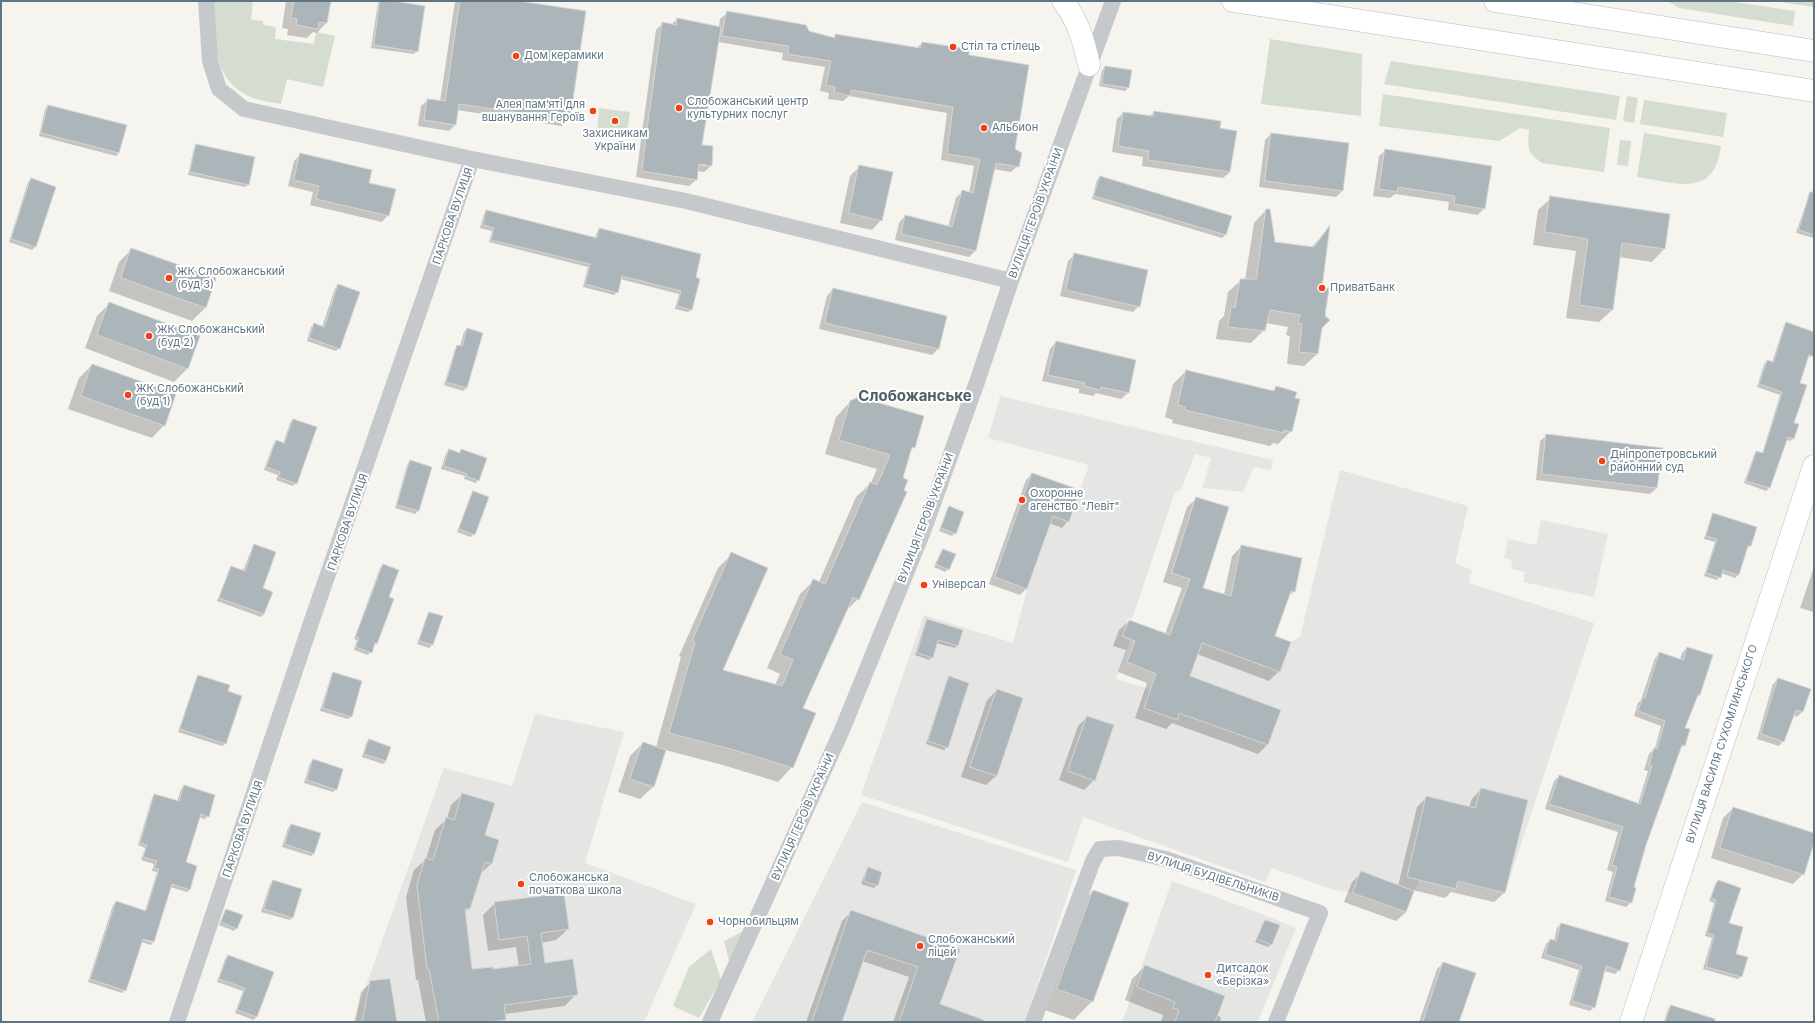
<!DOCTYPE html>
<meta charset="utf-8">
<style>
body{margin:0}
#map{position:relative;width:1815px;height:1023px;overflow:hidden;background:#f5f4ef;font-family:Inter,sans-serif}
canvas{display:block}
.frame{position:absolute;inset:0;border:2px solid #607584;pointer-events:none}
</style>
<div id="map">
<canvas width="1815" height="1023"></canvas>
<div class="frame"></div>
</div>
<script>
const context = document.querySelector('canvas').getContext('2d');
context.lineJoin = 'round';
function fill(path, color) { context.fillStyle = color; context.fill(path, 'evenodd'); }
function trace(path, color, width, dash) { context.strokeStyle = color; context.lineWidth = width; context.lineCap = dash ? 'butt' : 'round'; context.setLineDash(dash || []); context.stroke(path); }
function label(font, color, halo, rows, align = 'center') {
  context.font = font + ' Inter,sans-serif'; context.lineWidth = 4; context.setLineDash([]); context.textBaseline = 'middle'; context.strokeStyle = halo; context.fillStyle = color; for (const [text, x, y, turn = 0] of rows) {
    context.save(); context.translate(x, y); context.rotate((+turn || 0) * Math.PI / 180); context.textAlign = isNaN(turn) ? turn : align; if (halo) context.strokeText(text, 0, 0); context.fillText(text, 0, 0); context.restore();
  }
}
const built = new Path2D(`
 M1000 396 1273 460 1271 470 1254 467 1243 492 1202 488 1211 458 1195 454 1181 490 1175 492 1132 619 1128 618 1122 636 1130 641 1116 679 1150 689 1182 602 1290 642 1300 637 1340 470 1468 506 1455 563 1472 570 1469 583 1594 623 1505 893 1458 882 1456 889 1419 880 1406 912 1353 893 1331 889 1272 868 1265 882 1083 817 1068 862 861 795 924 615 1013 643 1027 589 1053 516 1069 522 1080 490 1089 465 988 438Z
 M1541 520 1608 534 1594 597 1523 582 1525 572 1511 569 1512 560 1504 558 1508 539 1536 545Z
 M535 714 624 732 585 863 696 904 644 1022H353L444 768 512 786Z
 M862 802 1076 870 1025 1022H752Z
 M1172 881 1257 912 1296 928 1258 1022H1122Z`);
const green = new Path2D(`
 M211 1H253L251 20 263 21V25L276 27 275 39 314 44 316 32 335 36 323 87 287 79 281 104C272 102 260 101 251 97 212 81 214 37 211 1Z
 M1667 1H1728L1795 11 1793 26 1679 8Z
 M1773 1H1814V7Z
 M1270 39 1362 54 1361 116 1261 104Z
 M1391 61 1620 96 1616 120 1384 84Z
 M1383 94 1610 128 1604 172 1542 163C1526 152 1528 147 1529 130L1520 128 1499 141 1379 126Z
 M1627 96 1638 98 1634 123 1623 121Z
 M1644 100 1727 113 1723 137 1640 124Z
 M599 108 630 112 627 135 597 131Z
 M1644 133 1721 146C1714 200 1676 182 1637 177Z
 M1620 140 1631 141 1628 166 1617 165Z
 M746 930 730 964 724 941Z
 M711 949 721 980 699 1018 673 1006 689 967Z`);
const shadow = new Path2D(`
 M286 1H330L326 23 317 33 313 32 307 38 287 35 288 29 282 28Z
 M380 1H386L417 51 414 54 371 48 378 3Z
 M455 1H512L585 12 569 120 562 126 457 110 455 125 449 131 418 126 421 106 428 100 440 102Z
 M727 13 833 38 836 35 916 49 922 43 968 56 1014 150 1018 166 1011 172 993 169 975 251 969 257 895 240 899 223 905 216 948 227 956 198 963 191 969 193 974 166 941 160 947 113 849 96 843 101 828 99 829 93 820 91 825 67 782 60 783 53 718 42 701 146 711 166 704 172 697 171 696 180 689 186 636 177 656 30 663 23 671 25 677 19 719 27 720 19ZM694 162 706 164V166L694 164Z
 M1105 67 1128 88 1125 91 1099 86 1102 70Z
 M48 106 125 126 119 153 116 156 39 136 45 109Z
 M1154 112 1219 129 1230 172 1223 178 1142 166 1143 157 1112 152 1117 119 1123 113 1149 117Z
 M1271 134 1342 191 1336 197 1259 187 1265 140Z
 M197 145 248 185 245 187 188 175 194 148Z
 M1386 150 1484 208 1478 215 1448 210 1449 202 1395 194 1390 198 1373 196 1379 156Z
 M301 154 388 215 382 222 310 205 313 192 288 186 294 161Z
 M860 166 881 220 872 230 840 223 850 176Z
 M1100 177 1225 235 1222 238 1092 199 1097 180Z
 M31 179 55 187 35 247 32 250 9 242 28 182Z
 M1551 198 1664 249 1652 262 1619 257 1612 310 1599 322 1566 318 1576 251 1533 245 1538 210Z
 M1807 206 1814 208V238L1796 233 1804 209Z
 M1266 210 1274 243 1311 248 1329 228 1321 289V328L1317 354 1304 366 1287 364 1290 336 1286 335 1288 327 1266 323 1264 330 1251 343 1216 339 1219 321 1224 316 1228 292 1241 280H1245L1254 223Z
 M487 211 595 238 597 232 599 229 694 278 691 310 688 312 675 309 679 294 620 279 617 292 614 295 583 287 588 267 489 242 492 231 480 228 484 214Z
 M132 249 215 279 205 308 192 321 109 291 119 262Z
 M1075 254 1139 306 1133 312 1060 296 1068 261Z
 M338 285 339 348 336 351 307 341 311 327 314 324 322 327 335 288Z
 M833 289 938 349 932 355 819 329 827 296Z
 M109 304 187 369 174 382 85 348 97 316Z
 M1787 323 1814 333V347L1811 356 1807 358 1799 384 1793 423V438L1790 441 1786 440 1769 488 1766 491 1744 483 1754 455 1757 452 1762 454 1780 395 1757 387 1764 364 1767 361 1772 362 1784 326Z
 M467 329 482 334 466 388 463 391 444 385 455 349 458 346H460L464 332Z
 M1056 342 1128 393 1121 399 1096 393 1093 396 1079 393V389L1042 381 1050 349Z
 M92 365 164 425 152 438 68 409 79 378Z
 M1186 371 1272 392 1276 387 1294 399 1291 431 1278 444 1273 443 1270 446 1172 423 1173 420 1165 417 1173 384Z
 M850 402 914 447 910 451 858 599 845 612 801 708 792 767 778 782 723 765 665 750 653 787 640 799 618 792 630 756 643 743 656 747 681 657 679 656 718 568 732 554 722 671 775 685 780 674 767 668 800 594 814 580 819 582 856 497 871 483 877 469 825 454 836 417Z
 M293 420 296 483 293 486 276 480 278 475 264 470 273 445 276 442 283 444 290 423Z
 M1547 435 1661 449 1657 488 1650 494 1536 480 1540 441Z
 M449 450 458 453 461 450 478 480 476 483 464 479 465 476 441 469 446 453Z
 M410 462 431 468 418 511 415 514 395 508 407 465Z
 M1032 474 1068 521 1062 528 1049 523 1027 588 1020 595 989 584 1026 480Z
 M474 492V534L471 537 457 532 471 495Z
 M1197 498 1202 588 1224 595 1232 556 1242 546 1294 591 1288 597 1274 636 1279 671 1269 681 1197 654 1189 677 1268 744 1258 754 1172 723 1166 729 1135 718 1147 683 1118 672 1126 650 1113 646 1119 630 1129 621 1165 634 1182 588 1163 582 1187 507Z
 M950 507 955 533 952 536 939 531 947 510Z
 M1713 514 1750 546 1746 549 1738 575 1735 578 1721 573 1717 580 1704 576 1715 542 1704 539 1711 517Z
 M255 545 264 614 261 617 217 601 229 570 231 567 243 571 252 548Z
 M943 550 948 569 945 572 934 567Z
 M383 566 376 643 368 655 354 650 357 640 354 639 380 568Z
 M1814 567V612L1800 608Z
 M430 613 432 645 429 648 417 644 427 616Z
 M927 620 957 645 955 648 936 643 932 657 929 660 915 655 925 623Z
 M1687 648 1699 695 1695 698 1683 729 1684 745 1679 750 1645 845 1633 888 1631 902 1626 907 1605 901 1613 872 1607 870 1618 832 1545 809 1554 781 1559 776 1638 804 1648 771 1644 770 1649 754 1655 748 1661 726 1634 716 1638 703 1641 700 1655 658 1660 653 1680 660 1682 653Z
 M333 673 351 716 348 719 320 711 331 676Z
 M199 676 227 692 241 697 225 744 222 746 178 732 196 679Z
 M950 678 947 747 944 750 926 744 947 680Z
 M1778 679 1810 690 1802 712 1797 717 1793 715 1783 741 1779 746 1757 739 1773 684Z
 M997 690 996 776 986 785 961 777 987 700Z
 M1087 717 1094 780 1084 790 1059 780 1078 726Z
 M369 740 386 761 383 764 362 757 366 743Z
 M313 760 336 789 333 792 304 783 310 763Z
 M184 786 208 816 205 819 199 817 185 863 190 889 187 892 170 887 154 942 138 938 153 943 151 945 141 942 125 990 122 993 88 982 113 905 116 902 145 911 157 872 152 871 154 864 141 860 145 848 138 845 152 798 155 795 177 802 181 789Z
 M1481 789 1504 893 1494 902 1451 892 1445 898 1413 890 1406 912 1396 921 1344 902 1352 882 1362 872 1398 886 1417 807 1427 797 1469 807 1472 799Z
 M463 794 484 836 491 864 479 875 469 908 464 913 471 970H492L519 967 516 947 488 951 483 915 495 903 568 929 556 940 541 943 544 964 576 994 565 1006 505 1014V1019L503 1022H426L418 980H416L406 897 414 870 426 859 435 830 447 819 451 805Z
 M1733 808 1814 834V839L1803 874 1793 884 1711 858 1723 818Z
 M291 825 314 853 311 856 282 847 288 828Z
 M868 868 877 885 874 888 861 884 866 871Z
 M273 881 292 917 290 920 261 912 270 884Z
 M1718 881 1741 976 1738 979 1703 969 1712 938 1705 936 1714 903 1709 901 1715 884Z
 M1093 891 1092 1001 1074 1020 1039 1008 1074 910Z
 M226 910 236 928 234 931 219 925Z
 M852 911 959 950 939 1005 966 1022H893L909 977 862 961 841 1022H806L842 921Z
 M1266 921 1271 944 1268 947 1255 942 1263 924Z
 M1561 924 1619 970 1615 974 1604 971 1594 1007 1590 1011 1569 1005 1579 970 1541 958 1546 944 1550 940 1554 941 1557 928Z
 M228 957 272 973 256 1017 254 1020 235 1013 243 991 217 982 225 959Z
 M1444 963 1458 1022H1419L1437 969Z
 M1145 966 1221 1018 1220 1022H1164L1161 1021 1163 1015 1125 1000 1132 979Z
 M371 982 396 1022H355L361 992Z
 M1671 1006 1683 1022H1664L1668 1009Z`);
const building = new Path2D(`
 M294 1H331L327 23 319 22 318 29 296 25 297 19 291 18Z
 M380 1H393L425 6 418 52 374 45Z
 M460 1H519L586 11 570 120 459 104 456 125 424 120 427 99 445 101Z
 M727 11 806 25 809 31 835 38V34L920 48 922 42 969 49V55L1029 65 1015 149 1022 153 1019 167 996 163 976 251 901 234 905 215 952 227 962 190 973 193 980 159 947 154 953 107 851 90 850 96 834 92 835 87 826 85 831 61 788 54V46L722 36Z
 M677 18 721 27 702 145 713 146 712 166 699 164 697 180 642 171 646 136 662 22 676 25Z
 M1105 66 1132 70 1129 88 1102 84Z
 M48 105 127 125 119 153 41 133Z
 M1154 111 1221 121 1220 128 1237 131 1230 172 1148 160 1149 151 1118 146 1123 112 1153 116Z
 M1271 133 1349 143 1343 191 1265 181Z
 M196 144 255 157 249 185 190 172Z
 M1385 149 1492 166 1485 209 1454 204 1455 196 1398 187 1397 192 1379 189Z
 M300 153 372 170 369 183 396 189 389 216 316 199 319 186 294 180Z
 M859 165 893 172 882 221 849 213Z
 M1100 176 1232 216 1226 235 1094 196Z
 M31 178 56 187 36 247 11 239Z
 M1810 192H1814V235L1799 230Z
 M1550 196 1670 214 1665 249 1622 243 1613 310 1579 305 1588 239 1545 232Z
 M1266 209H1270L1275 242 1314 247 1330 225 1322 288H1329L1325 316 1330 320 1322 328 1318 354 1299 352 1302 324 1298 323 1300 315 1270 310 1265 331 1228 327 1231 307 1235 308 1240 279H1256Z
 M486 210 597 238 599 228 701 254 696 277 700 279 692 310 677 306 681 291 622 276 618 293 585 284 590 264 491 240 494 228 483 225Z
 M131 248 216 278 206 308 121 278Z
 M1074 253 1148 270 1140 307 1066 290Z
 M338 284 360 292 340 349 309 338 314 323 324 327Z
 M833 288 947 316 939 349 825 323Z
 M109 302 200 336 188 369 97 335Z
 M1786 322 1814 332V357L1809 355 1800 383 1807 385 1794 423 1799 424 1794 439 1788 437 1770 488 1746 481 1756 451 1763 453 1782 392 1759 384 1767 360 1773 362Z
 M467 328 483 333 467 388 446 382 457 345 462 346Z
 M1056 341 1136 360 1129 393 1101 387 1100 390 1084 386 1085 383 1048 375Z
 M92 364 176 394 165 426 81 396Z
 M1186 370 1274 391 1276 386 1297 392 1295 398 1300 399 1292 432 1284 430V433L1185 410V407L1178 405Z
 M859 397 924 416 915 448 912 447 903 478 908 480 904 490 907 492 859 600 853 597 803 708 816 713 793 768 738 751 669 733 695 642 692 641 731 552 768 568 723 670 782 686 793 660 780 654 813 579 825 584 870 482 877 485 890 455 839 440 850 401Z
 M293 419 317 427 297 484 278 477 280 472 266 467 276 440 284 443Z
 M1546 434 1663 448 1657 488 1542 474Z
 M449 449 460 453 461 449 487 458 479 481 466 476 467 474 444 466Z
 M410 460 432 467 419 511 397 505Z
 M1032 473 1080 490 1069 522 1053 516 1027 589 995 577Z
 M473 491 489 497 475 535 459 529Z
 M1196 497 1229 507 1203 588 1231 596 1241 545 1302 558 1295 592 1291 591 1275 636 1291 642 1280 672 1202 643 1190 676 1281 710 1268 745 1179 713 1177 720 1144 708 1156 674 1127 662 1135 641 1122 636 1129 620 1170 635 1190 579 1172 573Z
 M949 506 964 512 956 534 941 528Z
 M1713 513 1757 527 1751 546H1748L1739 575 1723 570 1721 578 1706 573 1717 539 1706 536Z
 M254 544 276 552 263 588 273 592 264 614 219 598 231 566 245 571Z
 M943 549 956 554 949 570 936 564Z
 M383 564 399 570 389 597 394 599 377 644 375 643 372 653 356 647 359 638 356 636Z
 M429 612 443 616 433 645 419 641Z
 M927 619 963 630 958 646 938 640 933 658 917 653Z
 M1687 647 1713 655 1700 695H1698L1685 728 1690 729 1685 746 1682 745 1646 845 1634 887 1636 888 1632 903 1609 897 1617 867 1612 865 1623 827 1549 804 1559 775 1640 804 1652 766 1649 765 1654 748 1657 749 1665 721 1638 711 1643 697 1645 698 1659 652 1683 660Z
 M333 672 362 681 352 717 323 708Z
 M198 675 230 685 228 691 242 696 226 744 180 729Z
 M949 676 969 683 948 748 928 741Z
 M1778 678 1811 689 1803 712 1796 710 1784 742 1761 734Z
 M997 689 1023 698 997 776 970 767Z
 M1087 716 1114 725 1095 781 1068 771Z
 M369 739 391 747 386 761 364 754Z
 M643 742 666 750 654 787 630 779Z
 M313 759 343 769 337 790 307 780Z
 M184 785 215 795 209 817 201 814 186 862 197 866 190 890 172 884 154 942 143 939 126 991 90 979 116 901 146 911 159 869 154 868 157 861 143 857 147 845 140 843 154 794 179 801Z
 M1481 788 1528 800 1505 893 1458 881 1456 889 1407 877 1426 796 1475 808Z
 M462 793 495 803 485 835 499 840 492 864 485 862 470 909H465L472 969 493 967V969L531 964 527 936 499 940 494 902 564 893 569 929 541 933 545 963 573 959 578 995 504 1005 506 1020 489 1022H439L429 969H427L417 885 425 858 433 860 446 817 454 820Z
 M1733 807 1814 833V843L1804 875 1720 848Z
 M291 824 321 833 314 854 285 844Z
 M868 867 882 872 878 886 864 881Z
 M1361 871 1414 891 1406 912 1353 893Z
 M273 880 302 889 293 918 264 909Z
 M1718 880 1741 888 1729 923 1743 927 1736 954 1748 957 1742 977 1706 967 1714 935 1707 933 1716 900 1711 898Z
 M1093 890 1129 903 1093 1002 1057 989Z
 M226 909 243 915 237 929 221 922Z
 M851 910 960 949 940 1004 984 1020 983 1022H899L918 967 867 950 842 1022H812Z
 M1265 920 1280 925 1272 945 1257 939Z
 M1561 923 1629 943 1620 971 1606 966 1595 1008 1572 1001 1582 966 1545 954 1550 939 1556 941Z
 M228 955 274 972 257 1017 237 1010 245 988 219 979Z
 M1443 962 1476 973 1459 1022H1423Z
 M1145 965 1225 996 1215 1022H1175L1179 1010 1173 1008 1175 1002 1137 987Z
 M390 979 397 1022H362L370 981Z
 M1671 1005 1715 1019V1022H1665Z`);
const minor = new Path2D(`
 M206 1 210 61 219 89 244 109 472 159 686 201 1011 281
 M177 1022 312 620 472 159
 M710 1022 842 730 922 534 977 382 1011 281 1113 1
 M1033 1022 1093 861 1100 849 1119 848 1166 859 1320 913 1276 1022`);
const secondary = new Path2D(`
 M1631 1022 1814 466`);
const primary = new Path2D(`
 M1063 1C1078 21 1084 41 1089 65
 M1233 1 1814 91
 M1495 1 1814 51`);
const markers = [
 [953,47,4,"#f33f11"],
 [516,56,4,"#f33f11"],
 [679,108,4,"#f33f11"],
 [593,111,4,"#f33f11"],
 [615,121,4,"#f33f11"],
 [984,128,4,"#f33f11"],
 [169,278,4,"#f33f11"],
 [1322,288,4,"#f33f11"],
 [149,336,4,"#f33f11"],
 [128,395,4,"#f33f11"],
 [1602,461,4,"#f33f11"],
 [1022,500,4,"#f33f11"],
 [924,585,4,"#f33f11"],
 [521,884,4,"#f33f11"],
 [710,922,4,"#f33f11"],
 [920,946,4,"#f33f11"],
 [1208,975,4,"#f33f11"]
];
const poiNames = [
 ["Стіл та стілець",961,47],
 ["Дом керамики",524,56],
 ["Слобожанський центр",687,102],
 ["культурних послуг",687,115],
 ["Алея пам’яті для",585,105,"right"],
 ["вшанування Героїв",585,118,"right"],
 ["Альбион",992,128],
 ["Захисникам",615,134,"center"],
 ["України",615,147,"center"],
 ["ЖК Слобожанський",177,272],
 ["(буд 3)",177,285],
 ["ПриватБанк",1330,288],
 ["ЖК Слобожанський",157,330],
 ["(буд 2)",157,343],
 ["ЖК Слобожанський",136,389],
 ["(буд 1)",136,402],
 ["Дніпропетровський",1610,455],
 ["районний суд",1610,468],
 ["Охоронне",1030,494],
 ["агенство \"Левіт\"",1030,507],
 ["Універсал",932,585],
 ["Cлобожанська",529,878],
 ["початкова школа",529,891],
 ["Чорнобильцям",718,922],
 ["Слобожанський",928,940],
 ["ліцей",928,953],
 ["Дитсадок",1216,969],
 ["«Берізка»",1216,982]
];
const streetNames = [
 ["ВУЛИЦЯ ГЕРОЇВ УКРАЇНИ",1036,213,-70],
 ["ПАРКОВА ВУЛИЦЯ",453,216,-71],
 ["ВУЛИЦЯ ГЕРОЇВ УКРАЇНИ",926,518,-69],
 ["ПАРКОВА ВУЛИЦЯ",348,522,-71],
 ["ВУЛИЦЯ ВАСИЛЯ СУХОМЛИНСЬКОГО",1722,744,-72],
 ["ВУЛИЦЯ ГЕРОЇВ УКРАЇНИ",803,817,-66],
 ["ПАРКОВА ВУЛИЦЯ",243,829,-71],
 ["ВУЛИЦЯ БУДІВЕЛЬНИКІВ",1213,877,18]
];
const districtNames = [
 ["Слобожанське",915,396]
];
fill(built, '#e5e6e3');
fill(green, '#d5dcd0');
fill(shadow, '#0003');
fill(building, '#acb5ba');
trace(building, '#d5d5d3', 1);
trace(secondary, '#b5bbbf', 23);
trace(primary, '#b6babe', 23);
trace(minor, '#c6c9cc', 16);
trace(secondary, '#fff', 22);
trace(primary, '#fff', 22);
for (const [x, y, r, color] of markers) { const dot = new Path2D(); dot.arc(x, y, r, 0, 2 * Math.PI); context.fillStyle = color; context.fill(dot); trace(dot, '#fff', 1.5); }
label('11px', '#607584', '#fff', poiNames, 'left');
label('11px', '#607584', '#fff', streetNames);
label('bold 15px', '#4f5e68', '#fff', districtNames);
</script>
